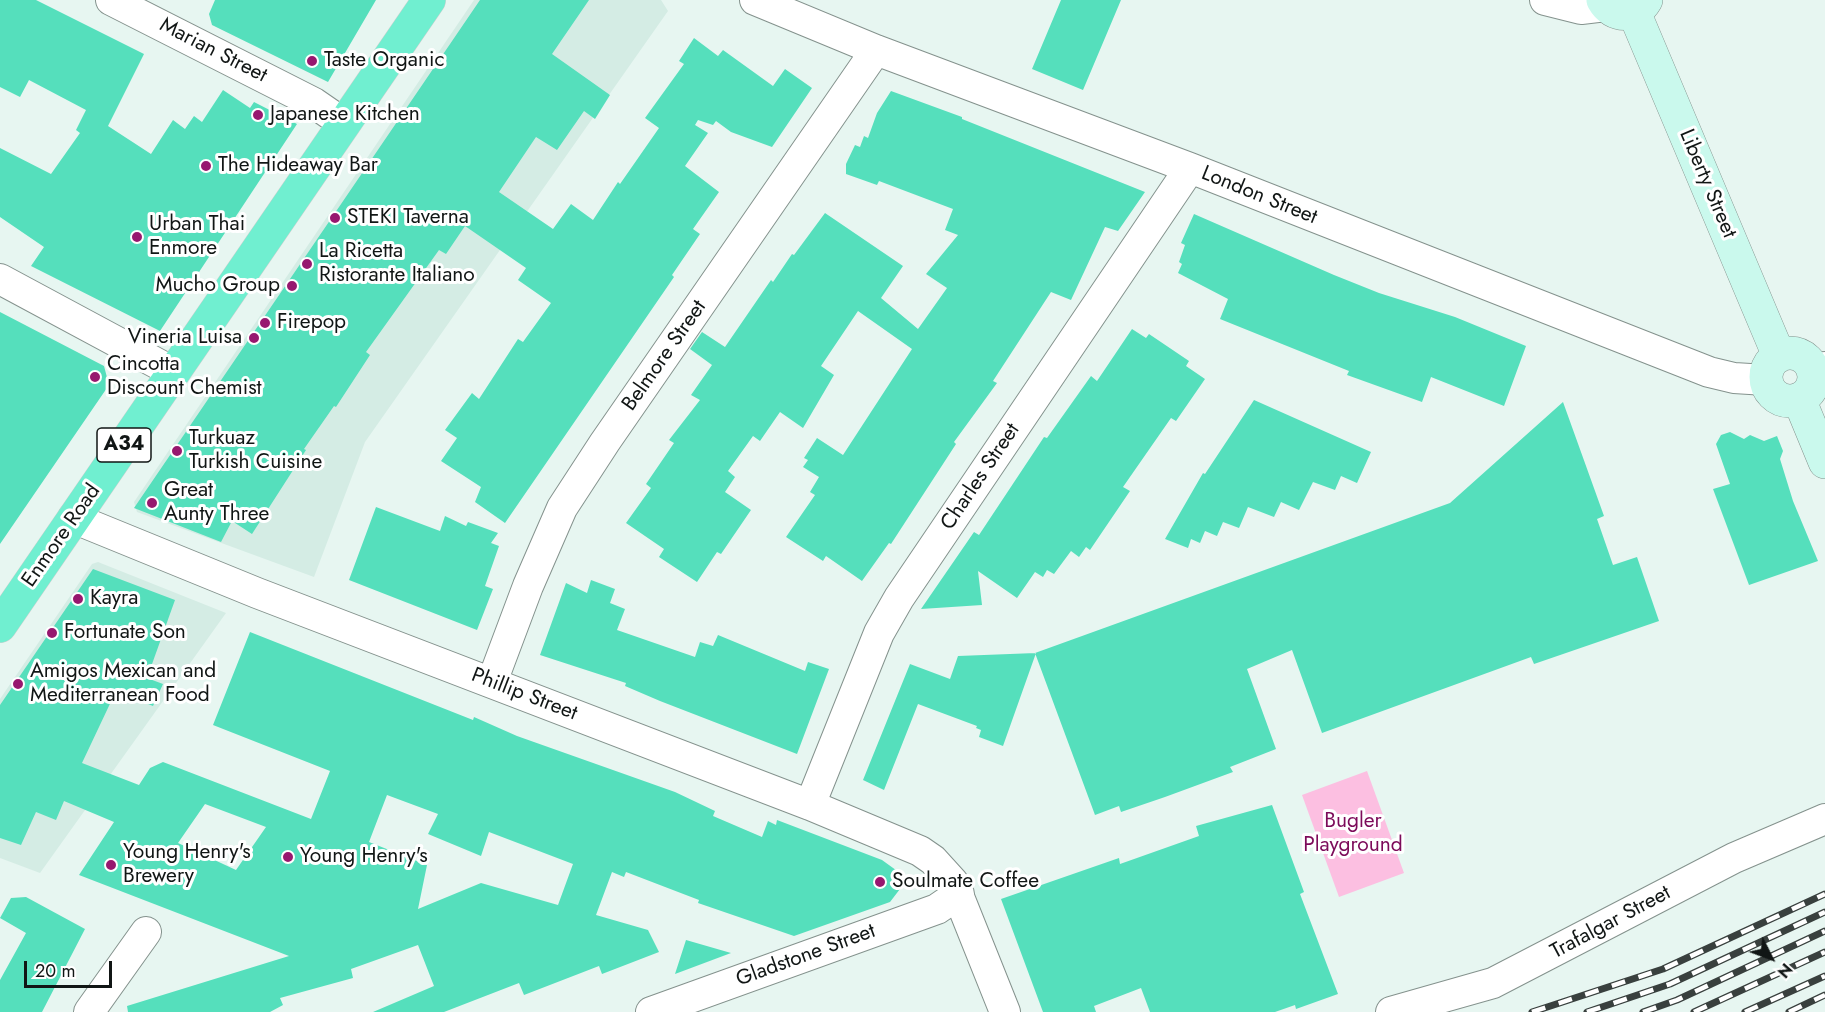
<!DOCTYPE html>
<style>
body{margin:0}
#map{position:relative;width:1825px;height:1012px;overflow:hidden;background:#e7f6f1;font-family:Jost,sans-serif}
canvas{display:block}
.north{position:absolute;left:1741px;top:928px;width:60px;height:60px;-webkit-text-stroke:4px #fff;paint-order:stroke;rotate:132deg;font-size:16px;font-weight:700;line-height:24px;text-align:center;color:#111615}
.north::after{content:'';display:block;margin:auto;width:21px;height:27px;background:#111615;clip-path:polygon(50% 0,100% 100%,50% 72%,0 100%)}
.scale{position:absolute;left:24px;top:961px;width:88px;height:27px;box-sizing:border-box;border:3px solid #111615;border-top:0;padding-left:8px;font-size:18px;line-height:21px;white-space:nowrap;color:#111615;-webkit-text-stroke:4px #fff;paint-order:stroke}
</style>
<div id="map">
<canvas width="1825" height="1012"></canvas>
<div class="north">N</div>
<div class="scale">20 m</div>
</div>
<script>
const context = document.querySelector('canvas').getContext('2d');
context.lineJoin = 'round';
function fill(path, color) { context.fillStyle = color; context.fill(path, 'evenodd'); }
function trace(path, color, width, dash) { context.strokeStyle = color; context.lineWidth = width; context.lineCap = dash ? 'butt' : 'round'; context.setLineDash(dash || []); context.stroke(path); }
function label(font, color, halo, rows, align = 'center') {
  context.font = font + ' Jost,sans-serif'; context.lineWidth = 6; context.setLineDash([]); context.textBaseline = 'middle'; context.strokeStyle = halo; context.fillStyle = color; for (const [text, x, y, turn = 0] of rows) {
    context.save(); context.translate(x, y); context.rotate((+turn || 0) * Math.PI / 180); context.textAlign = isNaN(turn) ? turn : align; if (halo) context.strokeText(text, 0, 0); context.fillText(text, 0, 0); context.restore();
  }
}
const built = new Path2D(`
 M474 0H661L668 11 365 442 314 577 137 512 134 502Z
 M98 562 226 613 40 873 0 858V699L92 564Z`);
const green = new Path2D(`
 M1367 771 1404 873 1339 897 1302 795Z`);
const building = new Path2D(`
 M0 0H36L144 54 108 126 151 154 173 120 185 129 194 116 202 122 223 90 250 108 254 102 297 124 160 331 31 266 44 247 0 217V148L51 174 80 133 76 130 86 110 29 80 20 97 0 87Z
 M215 0H376L328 82 212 25 209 14Z
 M480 0H589L552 54 610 95 595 119 584 111 557 150 536 137 499 192 553 229 571 204 593 220 618 182 620 184 659 128 645 118 684 64 679 61 694 38 718 56 723 50 773 86 785 69 812 88 772 147 731 132 716 121 713 125 698 120 695 125 708 133 685 166 719 192 693 229 700 234 672 275 674 277 505 523 475 502 481 487 441 461 457 438 445 430 472 393 479 399 518 339 523 342 551 303 518 280 526 268 465 226 446 254 439 250 366 352 370 355 336 407 334 406 304 449 306 450 252 534 232 521 221 542 134 508Z
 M1061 0H1121L1083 90 1032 69Z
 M891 91 962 117V119L1145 192 1118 231 1105 227 1071 300 1051 292 993 381 997 383 954 442 956 444 891 544 889 543 862 581 826 556 823 561 786 537 815 495 810 492 819 477 803 467 808 460 804 458 817 438 843 455 912 349 858 311 821 366 834 375 803 428 780 412 760 441 753 436 728 471 735 477 725 492 751 510 721 554 717 552 697 582 659 557 664 549 626 523 651 488 646 484 674 443 669 440 700 400 691 395 712 365 690 349 702 332 725 347 771 280 773 282 792 254 794 255 825 213 903 266 881 298 918 329 947 288 926 274 958 235 945 230 953 209 879 181 877 185 846 174V164L855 145 860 147 864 136 868 138 877 113Z
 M1194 214 1334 275 1379 293 1455 317 1526 346 1504 406 1431 377 1422 402 1347 375 1349 371 1220 319 1228 299 1178 273 1182 264 1179 262 1185 245 1181 243Z
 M0 312 104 366 109 385 0 544Z
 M1132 329 1146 338 1149 334 1189 361 1186 366 1205 379 1176 421 1171 418 1123 487 1130 491 1090 550 1086 547 1079 557 1071 551 1054 574 1047 570 1043 577 1035 572 1017 598 978 571 982 605 921 609 974 532 979 535 1044 437 1047 438 1091 376 1097 381Z
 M1254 400 1371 452 1357 483 1341 476 1335 490 1313 482 1299 510 1281 502 1274 517 1248 507 1239 528 1223 522 1217 536 1205 531 1200 543 1191 539 1188 548 1165 539 1203 473 1205 474Z
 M1563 402 1604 516 1597 519 1613 565 1637 557 1659 621 1534 664 1531 657 1322 733 1292 650 1247 669 1276 749 1230 767 1233 772 1165 797 1121 812 1119 806 1095 815 1035 653 1450 503Z
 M1730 432 1744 439 1750 435 1764 441 1777 436 1783 451 1780 459 1793 501 1818 561 1749 585 1713 489 1730 484 1716 444 1721 435Z
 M376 507 440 531 445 516 466 526 468 522 498 533 491 543 499 546 485 586 493 589 477 630 349 580Z
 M93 569 175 600 147 678 163 684 153 706 116 691 82 763 139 785 150 768 163 762 311 819 330 771 213 725 250 632 473 720 474 717 517 736 675 792 715 811 713 816 762 837 768 821 776 825 777 820 882 860 900 873V889L890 902 794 936 698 903 699 900 626 872 624 877 612 872 596 915 648 930 659 952 602 974 599 966 524 995 519 983 444 1012H373L434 986 418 945 351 969 353 978 280 998 283 1005 270 1012H128L127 1006 289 956 79 875 114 822 64 801 56 820 36 812 21 845 0 838V705ZM387 795 438 814 428 834 481 856 489 832 573 864 558 905 481 883 418 909 427 865 369 842ZM205 804 266 827 236 870 178 843Z
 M591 580 615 589 610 603 625 609 617 630 695 657 700 642 713 646 718 635 805 671 808 662 829 669 797 754 660 701 625 686 626 683 540 655 566 583 587 593Z
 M1036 653 1003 746 979 737 981 730 976 728 977 726 918 704 884 790 863 780 910 664 950 679 958 656Z
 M1272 805 1304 892 1300 894 1338 994 1296 1009 1295 1005 1275 1012H1150L1141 988 1094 1006 1096 1012H1043L1001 899 1119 858 1120 864 1199 836 1196 826Z
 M26 897 85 929 42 1012H0V980L26 933 0 918 11 898Z
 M686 940 731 953 675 974Z`);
const minor = new Path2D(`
 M111 0 314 103 343 123
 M755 0 876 50 1190 168 1709 372 1734 378 1766 380
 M1545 0 1581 9 1606 6
 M0 279 173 372
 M1813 372 1825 367
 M73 518 257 593 810 805 920 851 933 860 953 882 1005 1012
 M492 682 528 586 562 508 605 442 876 50
 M810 805 879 633 899 598 1190 168
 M89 1012 146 932
 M651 1012 937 909 959 894
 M1391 1012 1493 983 1734 858 1825 819`);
const secondary = new Path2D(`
 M1603 0C1613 18 1636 18 1646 0
 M1634 12 1779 356
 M1766 377a24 24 0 1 1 48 0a24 24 0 1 1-48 0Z
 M1799 399 1825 462`);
const trunk = new Path2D(`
 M0 626 429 0`);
const rail = new Path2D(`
 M1532 1012 1663 969 1825 894
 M1587 1012 1670 984 1825 912
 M1643 1012 1677 1000 1825 931
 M1694 1012 1825 952
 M1745 1012 1825 976
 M1789 1012 1825 995`);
const markers = [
 [312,61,6,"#97186f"],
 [258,115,6,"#97186f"],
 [206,166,6,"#97186f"],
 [335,218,6,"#97186f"],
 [137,237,6,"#97186f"],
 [307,264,6,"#97186f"],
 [292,286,6,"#97186f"],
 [265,323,6,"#97186f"],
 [254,338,6,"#97186f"],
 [95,377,6,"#97186f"],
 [177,451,6,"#97186f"],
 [152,503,6,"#97186f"],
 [78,599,6,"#97186f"],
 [52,633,6,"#97186f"],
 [18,684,6,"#97186f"],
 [288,857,6,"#97186f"],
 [111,865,6,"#97186f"],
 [880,882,6,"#97186f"]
];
const shields = [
 [124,445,54]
];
const shieldNames = [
 ["A34",124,445]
];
const streetNames = [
 ["Marian Street",213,51,27],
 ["Liberty Street",1707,184,67],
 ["London Street",1259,196,22],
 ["Belmore Street",665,356,-55],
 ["Charles Street",981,477,-56],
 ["Enmore Road",62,536,-55],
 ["Phillip Street",524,695,21],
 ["Trafalgar Street",1611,923,-28],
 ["Gladstone Street",806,956,-20]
];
const poiNames = [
 ["Taste Organic",324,61],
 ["Japanese Kitchen",270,115],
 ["The Hideaway Bar",218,166],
 ["STEKI Taverna",347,218],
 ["Urban Thai",149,225],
 ["Enmore",149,249],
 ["La Ricetta",319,252],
 ["Ristorante Italiano",319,276],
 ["Mucho Group",280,286,"right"],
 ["Firepop",277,323],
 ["Vineria Luisa",242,338,"right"],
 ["Cincotta",107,365],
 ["Discount Chemist",107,389],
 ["Turkuaz",189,439],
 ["Turkish Cuisine",189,463],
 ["Great",164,491],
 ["Aunty Three",164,515],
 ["Kayra",90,599],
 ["Fortunate Son",64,633],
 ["Amigos Mexican and",30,672],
 ["Mediterranean Food",30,696],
 ["Young Henry's",123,853],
 ["Brewery",123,877],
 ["Young Henry's",300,857],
 ["Soulmate Coffee",892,882]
];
const parkNames = [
 ["Bugler",1353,822],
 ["Playground",1353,846]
];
fill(built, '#d4ece4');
fill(green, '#fcbfe1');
fill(building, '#55dfbc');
trace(minor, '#84928d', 32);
trace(secondary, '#84928d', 34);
trace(trunk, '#cfd0d0', 34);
trace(minor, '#fff', 30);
trace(secondary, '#caf9ed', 33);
trace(trunk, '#70efd0', 33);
trace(rail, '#39403e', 7);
trace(rail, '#fff', 4.5, [14]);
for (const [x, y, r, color] of markers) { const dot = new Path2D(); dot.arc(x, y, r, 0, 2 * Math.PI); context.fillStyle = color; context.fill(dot); trace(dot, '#fff', 2); }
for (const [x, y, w] of shields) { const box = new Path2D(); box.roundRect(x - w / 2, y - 17, w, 34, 4.5); context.fillStyle = '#fff'; context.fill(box); trace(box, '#111615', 1.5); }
label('bold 20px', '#111615', null, shieldNames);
label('21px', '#111615', '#fff', streetNames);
label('21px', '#111615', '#fff', poiNames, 'left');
label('21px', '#7c0b5a', '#fff', parkNames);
</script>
